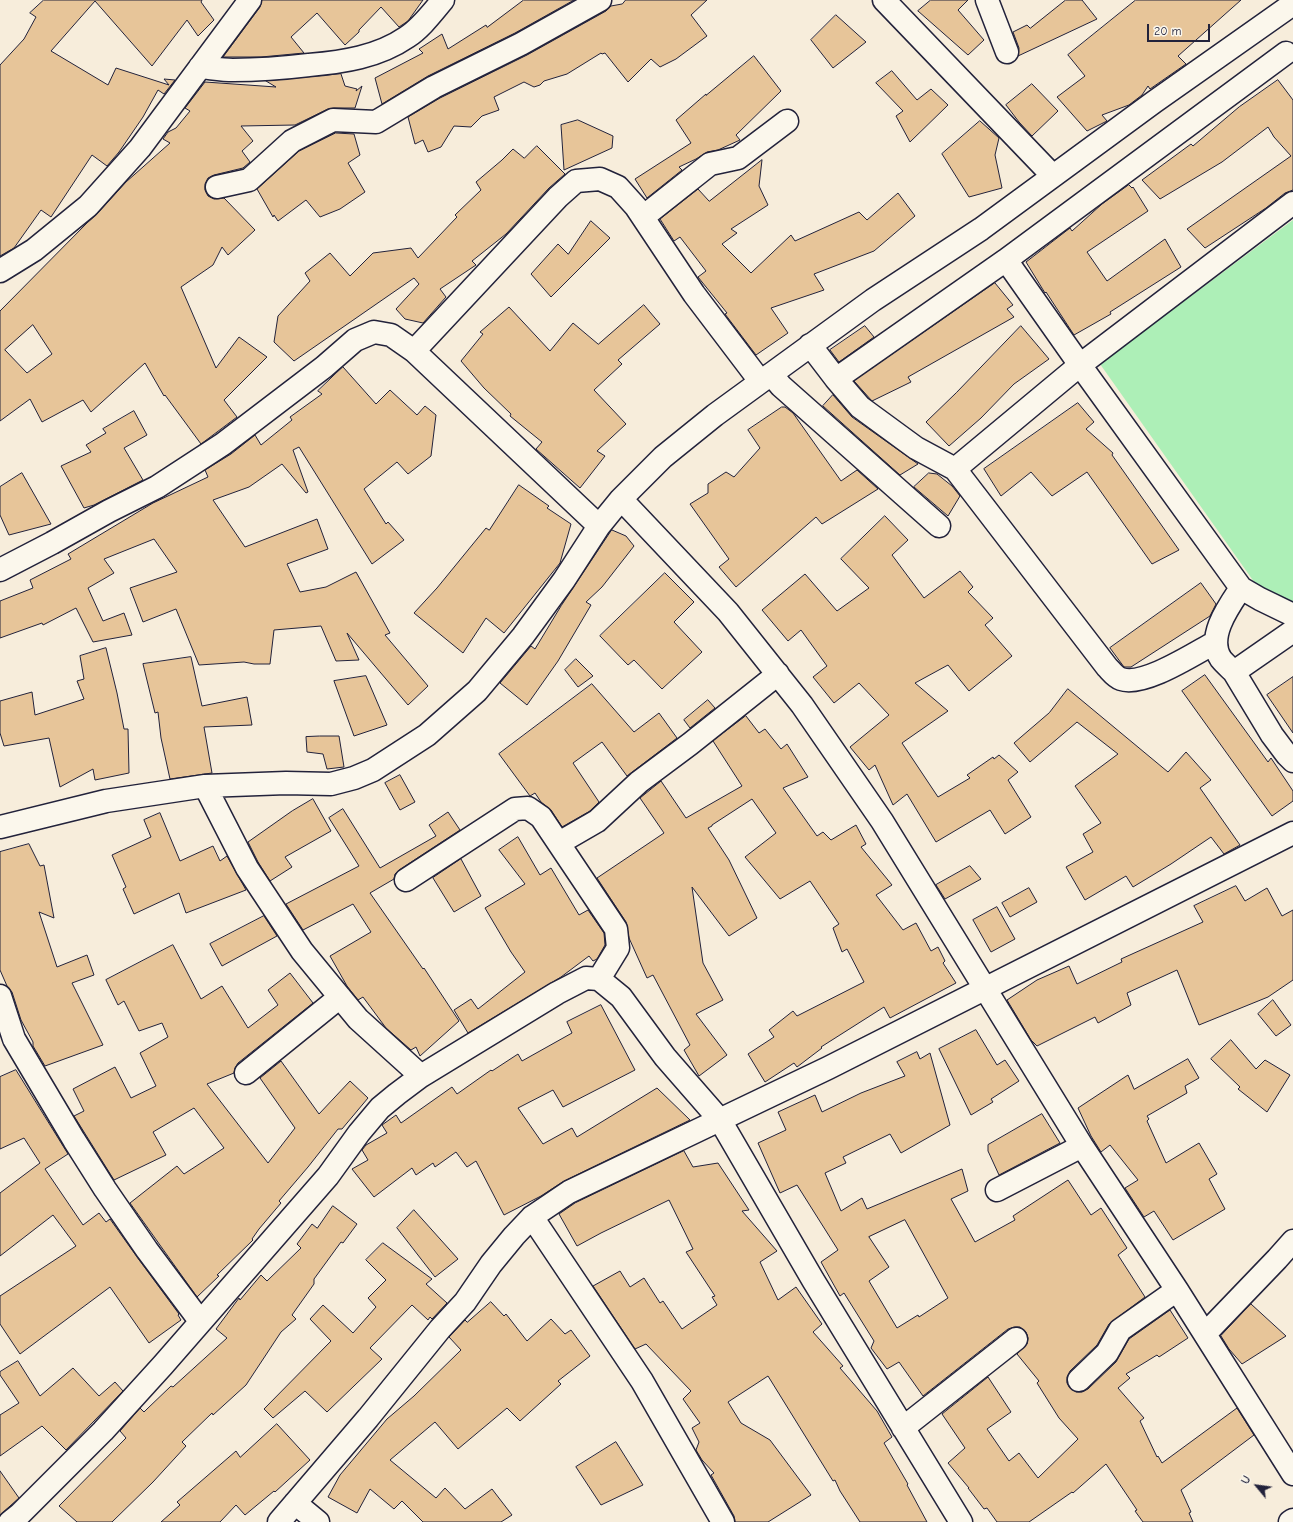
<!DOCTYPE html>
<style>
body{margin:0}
#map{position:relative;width:1293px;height:1522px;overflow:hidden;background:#f7eddb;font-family:"Comic Neue",sans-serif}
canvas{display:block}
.north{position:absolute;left:1237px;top:1466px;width:40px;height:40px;-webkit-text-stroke:3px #fbf7ec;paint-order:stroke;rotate:299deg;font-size:11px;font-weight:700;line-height:16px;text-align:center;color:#22223b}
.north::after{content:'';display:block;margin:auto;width:14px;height:18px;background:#22223b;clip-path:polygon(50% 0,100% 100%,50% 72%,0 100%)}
.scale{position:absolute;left:1147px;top:24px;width:63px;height:18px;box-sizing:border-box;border:2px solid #22223b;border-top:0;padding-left:5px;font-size:12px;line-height:14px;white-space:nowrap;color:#22223b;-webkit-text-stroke:3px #fbf7ec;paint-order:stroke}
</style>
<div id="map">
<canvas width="1293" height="1522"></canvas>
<div class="north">U</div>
<div class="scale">20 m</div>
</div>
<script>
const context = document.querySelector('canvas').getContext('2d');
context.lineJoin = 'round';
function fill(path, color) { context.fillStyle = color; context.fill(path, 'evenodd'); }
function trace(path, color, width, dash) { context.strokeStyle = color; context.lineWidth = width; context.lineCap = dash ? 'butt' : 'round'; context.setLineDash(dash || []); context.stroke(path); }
const green = new Path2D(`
 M1293 220V612L1281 620 1100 364Z`);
const building = new Path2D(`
 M44 0H202L201 2 214 20 198 36 187 20 152 66 95 1 51 51 108 85 116 68 169 85 164 79 175 80 164 94 158 90 143 117 119 152 107 166 92 155 51 217 41 210 14 248 0 256V65L24 39 36 17 30 13Z
 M262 0H423L408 21 399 27 381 7 359 30V32L345 45 317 13 291 37 304 53 261 57H223L260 7Z
 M524 0H574L515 33 428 76 382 104 375 78 423 53 419 49 442 34 448 49 486 25 487 27Z
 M626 0H707L691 15 707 36 676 59 660 67 651 59 628 82 605 53 602 54 601 53 567 74 544 81 540 85 534 87 524 82 494 97 499 110 482 116 471 127 454 126 441 147 428 152 423 140 415 144 408 117 440 98 527 55 606 11 611 6 622 4Z
 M931 0H968L958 10 984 40 968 55 918 11Z
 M1066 0H1082L1097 19 1018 56 1019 48 1013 32 1027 25 1030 28Z
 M1136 0H1241L1178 56 1186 64 1150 89 1148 86 1142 95 1129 105 1102 115 1107 121 1087 131 1057 97 1085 76 1068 55Z
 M836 15 866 42 833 68 811 40Z
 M754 56 781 91 736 135 740 140 718 150 707 152 696 159 679 167 682 170 647 198 635 179 691 143 676 120 706 94V95Z
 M892 71 917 100 931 89 948 105 910 142 896 116 903 111 876 83Z
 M341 74 345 86 357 89 356 91 362 86 355 108H334L328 109 295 125 241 126 253 141 242 151 250 162 243 168 214 175 208 178 205 184V190L208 196 214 199 224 198 255 230 228 255 222 247 213 265 181 287 216 368 239 337 267 357 224 400 237 417 201 444 165 395 164 396 145 363 91 412 83 400 42 422 30 399 0 421V311L87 223 97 214 126 182 170 143 163 139 168 132 176 128 190 111 185 108 205 82 276 87 266 81ZM33 325 52 354 27 373 5 350Z
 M1278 80 1293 100V190L1285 193 1266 208 1205 248 1187 229 1291 156 1274 137 1268 127 1222 162 1160 199 1142 180 1191 144 1193 146 1239 107Z
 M1032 84 1058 111 1032 136 1019 122 1006 105Z
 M578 120 613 136 612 148 564 170 561 125Z
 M980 121 999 138 995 155 1002 188 969 197 942 154Z
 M336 133 354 134 360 155 348 163 365 192 340 209 320 217 306 200 278 221 274 215 273 217 257 189 299 151Z
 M537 146 565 174 549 188 506 234 472 261 476 265 440 289 446 297 423 323 405 319 396 309 419 284 414 278 294 361 274 342 278 316 310 281 305 273 330 253 350 276 373 253 411 248 418 258 457 217 455 215 481 190 476 182 502 160 513 149 524 158Z
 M762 160 759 186 768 205 731 229 737 233 722 244 751 273 791 235 795 241 859 212 867 220 898 193 915 216 874 251 814 274 824 290 771 308 788 333 756 355 725 314 727 313 698 277 706 271 680 237 674 241 660 219 698 189 709 201Z
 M1129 185 1132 188 1133 187 1148 211 1087 252 1107 281 1165 239 1181 267 1110 312 1111 314 1074 335 1046 292 1045 293 1026 262 1070 228 1072 231 1102 204Z
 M591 221 610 238 551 297 531 274 558 244 568 254Z
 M995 283 1013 305 1007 309 1014 317 908 377 911 382 872 401 854 381Z
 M644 305 660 324 618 360 622 364 594 390 626 424 597 451 605 456 580 488 536 449 542 442 510 416 511 414 484 388 461 361 483 334 480 332 509 307 550 351 573 323 598 344Z
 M865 326 874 337 839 362 830 350Z
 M1021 326 1049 359 1014 384 981 418 949 446 926 422 956 393Z
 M343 367 376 404 390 390 417 415 425 406 436 415 431 456 408 474 397 462 364 489 386 524 388 522 404 540 372 564 299 447 293 450 308 492 306 493 282 464 249 487 213 500 245 547 317 519 328 549 287 564 300 592 326 587 356 572 390 633 385 635 428 686 408 705 347 633 359 660 336 661 321 626 274 630 270 664H254L244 662 199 665 176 609 143 622 130 588 177 572 154 539 104 559 114 573 88 588 103 621 124 613 132 635 93 642 76 608 43 625 42 623 0 638V601L33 588 30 580 71 559 68 554 153 503 208 477 205 470 231 454 255 435 261 445 292 420 290 417 322 394 318 391Z
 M833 395 852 417 918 464 900 475 823 406Z
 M1078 403 1094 422 1086 429 1113 453 1112 455 1179 550 1152 564 1087 472 1052 496 1031 472 1001 496 984 469Z
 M782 407H785L793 413 841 481 857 470 878 489 822 524 816 517 736 587 719 567 729 559 690 504 708 493V484L726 472 734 477 760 448 748 430Z
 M134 411 147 435 124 448 143 480 94 505 84 508 61 466 91 452 86 445 106 433 103 429Z
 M22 473 51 524 9 535 0 515V487Z
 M929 473 937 474 952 486 960 496 948 516 914 487Z
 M519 485 549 506 547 508 571 524 560 563 504 633 486 618 463 653 414 613 437 588 486 528 489 530Z
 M885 516 908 540 892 555 924 598 960 571 973 587 968 592 993 618 985 625 1012 656 969 691 948 665 915 683 948 711 902 743 938 797 970 778 967 775 993 757 994 759 999 755 1018 772 1008 780 1031 817 1005 834 990 810 936 842 907 794 893 805 875 765 869 770 850 747 889 715 859 683 834 703 813 677 827 666 801 630 788 641 762 610 805 574 837 611 869 588 841 559Z
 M612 530 626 536 634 546 602 587 586 602 591 605 558 661 527 705 500 683 531 646 535 649 561 606Z
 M665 573 694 602 674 622 702 652 662 689 634 660 628 665 600 636Z
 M1201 583 1216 604 1210 616 1131 667H1124L1110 648Z
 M106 648 117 693 124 729H128L129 773 95 780 93 769 60 787 49 738 4 746 0 733V701L32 692 35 715 84 699 77 681 84 679 80 656Z
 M191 657 202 706 247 697 252 725 204 727 212 773 170 779 161 738 158 712 155 713 143 664Z
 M576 659 593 676 578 687 565 670Z
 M1205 675 1268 762 1271 758 1293 791V801L1272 816 1182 691Z
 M366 676 387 725 354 736 334 681Z
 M1293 677V733L1267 695Z
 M592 684 634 732 659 713 677 738 627 776 602 742 573 763 599 802 590 811 562 827 551 810 541 802 535 793 530 796 499 754Z
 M1068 689 1168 772 1186 752 1211 780 1200 788 1240 845 1224 854 1211 837 1171 864 1133 887 1126 876 1085 900 1066 867 1093 852 1083 834 1101 823 1075 786 1118 754 1077 722 1030 762 1014 743 1049 713Z
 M708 700 715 708 690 728 684 720Z
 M746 716 759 733 765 729 781 749 787 744 808 777 783 788 817 836 823 832 831 840 856 825 866 844 861 847 892 885 876 895 903 930 916 923 931 951 938 947 945 961 943 963 956 983 890 1018 884 1007 821 1047 822 1048 797 1067 794 1063 765 1082 748 1054 774 1037 769 1030 793 1011 797 1016 864 982 847 949 842 952 833 928 839 924 810 881 780 899 745 857 776 833 752 799 712 825V826L708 828 729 860 757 918 729 936 692 887 703 963 723 1000 696 1014 727 1055 699 1076 684 1050 690 1045 653 975 647 978 629 938 626 922 597 878 664 833 640 798 661 781 686 818 742 786 713 741Z
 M320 736H339L344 767 327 769 323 754 307 752 306 737Z
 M400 775 415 802 400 810 385 783Z
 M313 799 331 831 285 857 292 867 270 881 258 862 248 842 292 811Z
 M343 809 380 868 436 836 429 825 448 812 460 830 399 870 395 874 394 879 370 893 423 969 424 968 459 1021 420 1056 416 1047 411 1050 386 1028 363 997 358 1000 347 986 330 956 371 932 353 904 303 930 286 904 359 866 329 818Z
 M160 813 180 861 213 846 220 861 227 856 246 890 186 913 179 893 134 914 123 889 126 887 112 855 151 837 144 820Z
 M518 837 540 875 551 868 579 915 588 910 604 933 605 945 597 959 593 961 589 956 561 977 468 1033 454 1010 471 999 478 1009 525 972 511 952 485 908 525 884 499 850Z
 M29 844 40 866 44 865 54 918 39 912 57 967 87 955 94 975 72 983 103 1045 45 1066 33 1046V1042L21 1020 12 992 7 986 0 970V852Z
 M461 859 481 896 454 912 433 878Z
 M970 866 981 879 945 899 936 885Z
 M1236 886 1245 901 1267 888 1282 916 1293 910V980L1268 997 1199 1025 1177 970 1127 993 1131 1005 1098 1023 1095 1017 1037 1046 1031 1040 1007 1000 1037 980 1069 966 1077 984 1122 962 1121 959 1203 922 1194 906Z
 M1029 888 1037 902 1010 917 1002 903Z
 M997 907 1015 939 991 952 973 920Z
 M264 916 277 936 222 966 210 944Z
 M173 945 201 999 222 986 248 1028 278 1005 268 990 290 973 313 1003 238 1063 235 1068 234 1073 207 1084 268 1163 295 1128 260 1078 281 1061 319 1114 350 1081 368 1098 342 1129H338L308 1167 279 1201 281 1203 259 1229 252 1239 253 1240 217 1275 219 1276 197 1297 130 1203 177 1166 184 1174 224 1148 194 1108 153 1132 166 1155 114 1180 74 1116 84 1111 73 1089 115 1067 131 1098 156 1086 140 1053 168 1037 162 1023 139 1031 124 1001 118 1005 106 980Z
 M1273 1000 1291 1025 1276 1036 1258 1014Z
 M601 1005 635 1070 563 1107 553 1090 518 1108 543 1144 572 1128 577 1137 657 1088 690 1120 564 1181 541 1196 504 1215 476 1161 467 1167 456 1152 435 1167 433 1163 416 1175 412 1168 374 1197 352 1169 368 1160 362 1150 366 1145 387 1133 382 1125 396 1115 401 1123 452 1087 457 1094 491 1070 492 1071 518 1054 522 1061 572 1033 567 1022Z
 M976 1030 997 1065 1005 1060 1019 1081 991 1099 993 1102 971 1115 939 1049Z
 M1231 1040 1256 1069 1265 1060 1290 1075 1267 1112 1238 1089 1240 1087 1211 1059Z
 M917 1052 920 1059 930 1053 950 1125 901 1153 890 1134 843 1157 846 1163 825 1173 841 1211 862 1198 867 1209 962 1169 968 1191 951 1199 975 1242 1015 1220 1013 1216 1068 1180 1091 1215 1101 1208 1127 1248 1118 1255 1145 1297 1109 1324 1097 1345 1070 1371 1067 1377V1383L1070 1388 1076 1392H1082L1088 1389 1116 1362 1129 1339 1170 1310 1188 1338 1159 1357 1157 1355 1126 1374 1130 1378 1118 1388 1144 1418 1140 1421 1157 1457 1158 1456 1162 1463 1237 1408 1254 1435 1181 1490 1191 1512 1189 1513 1193 1522H1143L1135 1511 1137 1510 1106 1464 1073 1493 1072 1492 1029 1522H997L987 1508 984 1509 968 1488H969L948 1463 965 1448 942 1414 988 1377 1011 1412 987 1429 1009 1461 1019 1453 1038 1478 1078 1439 1059 1418 1037 1383 1039 1381 1017 1354 1027 1344 1028 1338 1026 1332 1020 1327H1014L1008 1329 923 1396 899 1362 887 1369 871 1348 874 1341 844 1293 840 1296 821 1262 838 1250 797 1185 780 1193 758 1143 786 1130 778 1112 815 1095 822 1112 861 1093 905 1076 897 1062ZM905 1220 948 1298 919 1317 918 1315 897 1328 869 1281 889 1267 869 1237Z
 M1188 1059 1199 1078 1185 1086 1187 1093 1147 1116 1149 1119 1147 1121 1166 1163 1199 1143 1217 1174 1209 1179 1225 1209 1173 1240 1154 1211 1144 1217 1125 1188 1138 1180 1110 1145 1101 1152 1091 1136 1078 1108 1128 1075 1134 1089Z
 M16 1070 68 1154 45 1169 83 1225 99 1213 106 1222 110 1219 137 1257 179 1314 178 1315 181 1320 149 1343 110 1287 20 1354 0 1324V1296L76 1246 53 1215 0 1256V1193L40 1163 24 1138 0 1149V1077Z
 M1042 1114 1060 1143 999 1175 988 1151V1145Z
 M684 1151 693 1167 718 1163 749 1210 742 1211 777 1251 760 1262 778 1300 796 1287 822 1324 813 1332 843 1366 840 1368 877 1411 892 1437 884 1443 908 1484 907 1485 927 1522H860L840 1491 835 1480 833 1481 768 1376 728 1402 741 1423 770 1440 811 1495 768 1522H735L734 1516 711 1475 714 1473 702 1460 696 1450 699 1442 692 1428 700 1423 683 1399 691 1391 646 1344 635 1349 593 1286 620 1271 630 1287 644 1278 660 1303 663 1301 682 1329 717 1305 712 1297 715 1296 686 1252 693 1249 669 1200 601 1233 577 1246 559 1214 575 1203Z
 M333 1206 357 1224 343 1243 341 1242 314 1279V1284L292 1315 296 1319 281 1332 246 1385 213 1415 212 1413 182 1442 186 1446 153 1482 112 1522H77L59 1506 126 1438 120 1431 140 1408 144 1412 147 1409 171 1386 173 1387 227 1338 216 1329 239 1298 240 1300 261 1275 267 1281 301 1248 297 1244 312 1224 317 1228Z
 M414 1210 458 1259 435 1277 397 1228Z
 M383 1243 432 1279 426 1284 447 1303 432 1319 430 1317 428 1320 412 1305 370 1348 382 1359 327 1412 305 1391 273 1418 264 1409 331 1341 310 1319 323 1305 353 1333 376 1307 368 1298 386 1280 366 1260Z
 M491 1302 504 1316 506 1314 527 1341 551 1319 565 1334 571 1330 590 1356 558 1381 561 1384 520 1421 507 1408 458 1449 435 1422 390 1460 436 1498 445 1488 465 1509 492 1489 512 1515 501 1522H423L402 1501 394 1509 370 1489 357 1513 328 1497 340 1475 387 1419 414 1396 461 1350 449 1337 465 1320 467 1322Z
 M1251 1304 1286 1336 1242 1364 1229 1349 1221 1336Z
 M18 1361 40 1396 73 1368 99 1396 115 1382 123 1391 66 1450 42 1426 0 1456V1415L19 1403 0 1375V1372Z
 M277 1424 310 1460 275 1492 274 1491 245 1515 236 1505 220 1522H161L180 1505 177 1502 236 1451 240 1457Z
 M616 1442 643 1485 601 1505 576 1467Z
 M0 1471 19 1498 0 1515Z`);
const minor = new Path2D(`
 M884 0 1053 176
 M987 0 1007 52
 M200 67C211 68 222 70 233 70 259 70 284 68 309 65 343 62 378 57 407 37 421 28 432 13 443 0
 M217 187 249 180 292 141 333 120 376 122 434 87 521 44 600 0
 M643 217 710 164 738 158 787 121
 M1006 260 1286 53
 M0 271 34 250 88 206 140 148 250 0
 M810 345 836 379 860 407 916 448 955 469 1107 667C1111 671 1115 677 1121 679 1144 687 1195 653 1216 642
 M414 351 558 197 576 181 600 179 618 187 636 207 694 294 760 381
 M771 374 781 386 939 526
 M836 379 1006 260 1080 365 1241 588 1260 599 1293 615
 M955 469 1080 365 1293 203
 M621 499 728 612 802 705 882 821 1082 1146 1177 1290 1293 1474
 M0 570 52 543 109 511 157 487 223 444 324 367 355 340 374 332 391 335 414 351 599 526
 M1241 588C1229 606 1206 637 1221 659 1225 664 1230 668 1234 672L1293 631
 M1234 672 1272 735 1287 755 1293 761
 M205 786 247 868 302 951 358 1019 421 1076
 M0 827 106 801 205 786 286 783 331 784 354 778 373 770 427 735 477 691 523 636 564 580 599 526 621 499 663 457 715 415 873 300 981 229 1154 102 1293 4
 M559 843 597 821 639 782 690 744 778 674
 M406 880 515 809 528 808 541 817 616 929 618 948 599 979
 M0 996 14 1039 74 1140 105 1189 147 1250 200 1321
 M246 1073 340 997
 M997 1190 1082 1146
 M532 1217 642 1381 723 1522
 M1205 1334 1277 1259 1293 1241
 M1079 1380 1107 1353 1120 1330 1177 1290
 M903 1428 1016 1339
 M295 1503 318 1522
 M10 1522 20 1514 103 1431 163 1365 328 1176 359 1133 380 1108 397 1094 421 1076 557 993 586 978 599 979 621 997 665 1057 720 1120 813 1280 961 1522
 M279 1522 368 1418 440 1329 465 1302 491 1264 514 1236 532 1217 569 1192 828 1068 1293 833
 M1290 1522 1293 1520`);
fill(green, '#adefb7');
fill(building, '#e7c599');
trace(building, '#22223b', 1);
trace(minor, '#22223b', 25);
trace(minor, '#fbf7ec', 22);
</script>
